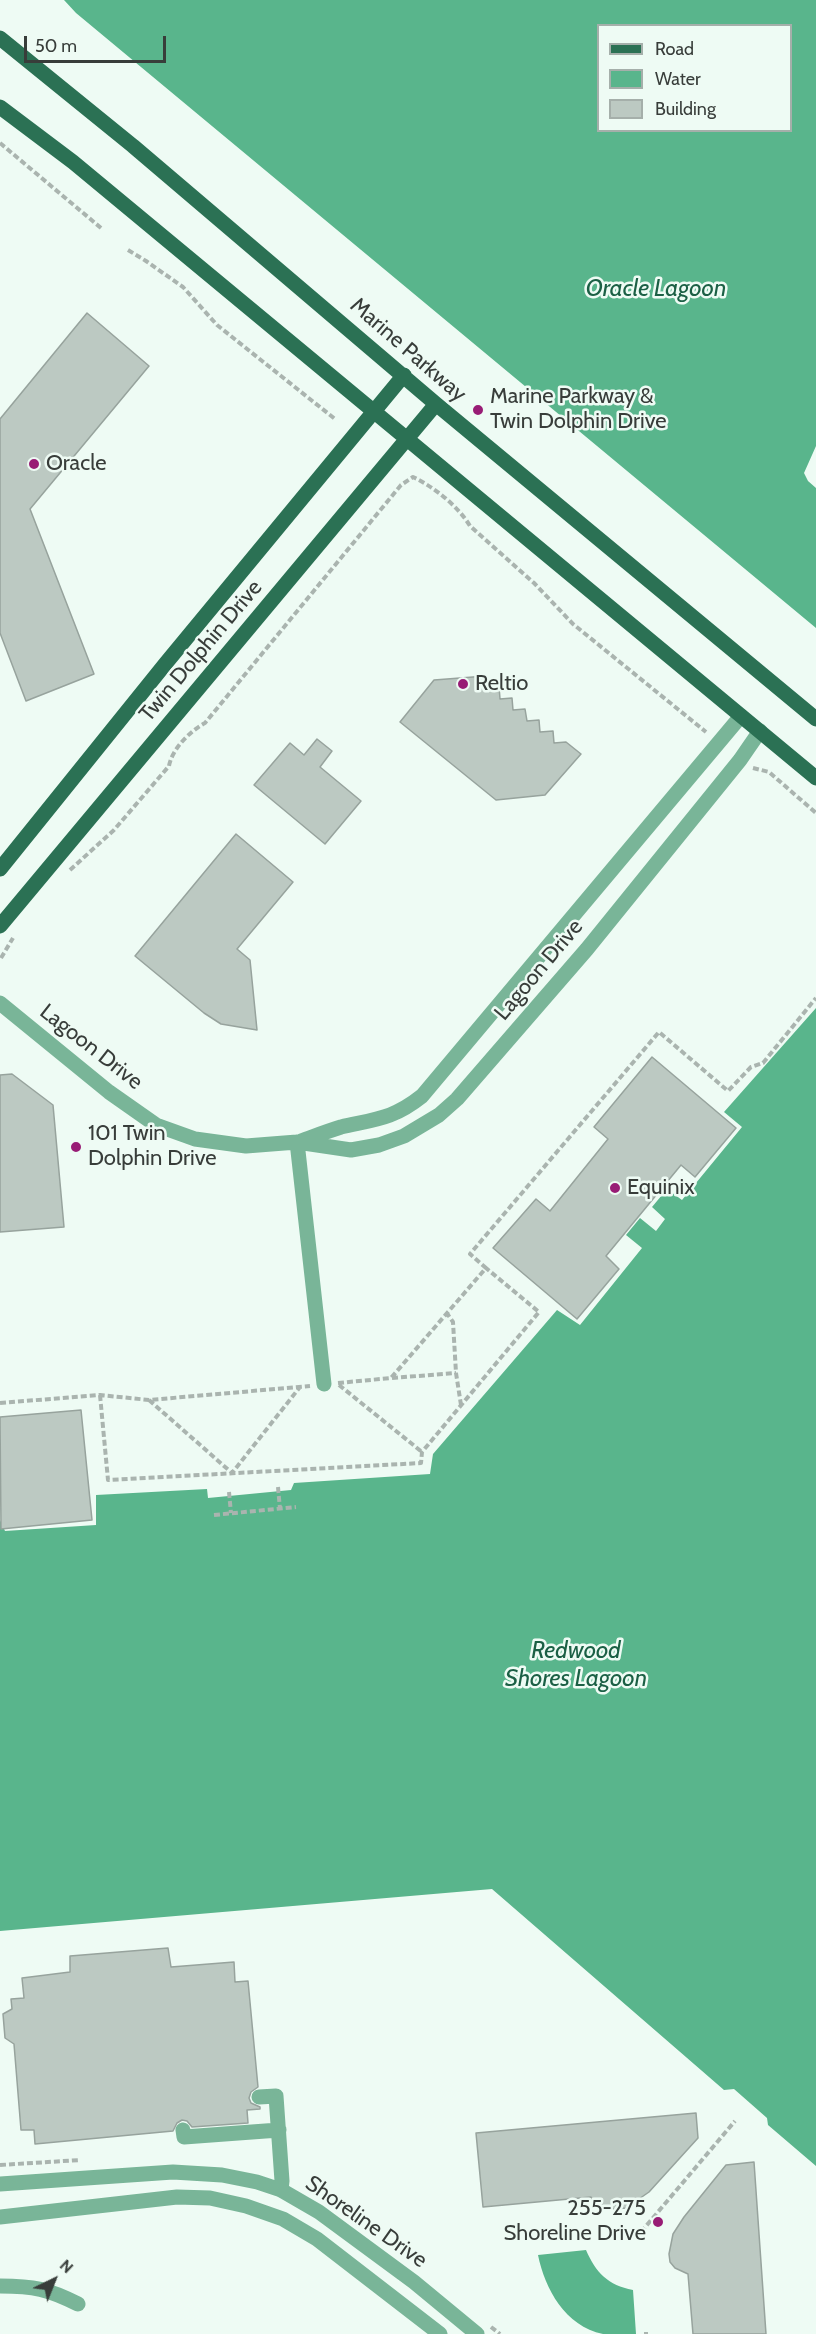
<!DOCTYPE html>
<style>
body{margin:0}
#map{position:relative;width:816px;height:2334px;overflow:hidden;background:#eefbf4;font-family:Cabin,sans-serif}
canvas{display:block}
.legend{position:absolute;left:597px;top:24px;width:195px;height:108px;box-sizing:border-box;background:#eefbf4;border:2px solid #a5afaa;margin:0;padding:8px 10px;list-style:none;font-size:18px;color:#383d3a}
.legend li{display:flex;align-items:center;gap:12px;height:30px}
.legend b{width:30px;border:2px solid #a5afaa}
.north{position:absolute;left:24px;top:2250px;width:60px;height:60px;-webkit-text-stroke:4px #eefbf4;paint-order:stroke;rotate:43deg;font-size:16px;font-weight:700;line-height:24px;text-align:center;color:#383d3a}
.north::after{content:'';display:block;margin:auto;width:21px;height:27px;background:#383d3a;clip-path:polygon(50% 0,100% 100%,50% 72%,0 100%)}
.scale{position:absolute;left:24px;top:36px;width:142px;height:27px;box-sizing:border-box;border:3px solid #383d3a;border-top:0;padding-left:8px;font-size:18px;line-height:21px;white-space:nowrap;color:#383d3a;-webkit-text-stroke:4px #eefbf4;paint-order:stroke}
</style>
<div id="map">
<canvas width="816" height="2334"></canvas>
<ul class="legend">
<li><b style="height:8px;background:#2b7154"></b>Road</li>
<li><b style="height:16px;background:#59b58c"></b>Water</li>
<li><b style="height:16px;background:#bcc9c2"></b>Building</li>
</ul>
<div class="north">N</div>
<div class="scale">50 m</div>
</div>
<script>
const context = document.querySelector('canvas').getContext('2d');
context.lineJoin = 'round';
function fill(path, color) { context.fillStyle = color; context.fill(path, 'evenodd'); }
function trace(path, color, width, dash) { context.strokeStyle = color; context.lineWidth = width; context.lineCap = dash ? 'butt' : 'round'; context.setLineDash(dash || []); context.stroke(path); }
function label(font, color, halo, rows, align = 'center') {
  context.font = font + ' Cabin,sans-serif'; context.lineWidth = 5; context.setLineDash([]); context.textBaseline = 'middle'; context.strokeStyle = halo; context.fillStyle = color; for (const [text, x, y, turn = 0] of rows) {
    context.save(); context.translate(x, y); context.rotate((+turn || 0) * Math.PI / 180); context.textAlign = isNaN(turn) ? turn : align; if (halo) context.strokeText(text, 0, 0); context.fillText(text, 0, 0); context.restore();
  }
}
const water = new Path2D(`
 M64 0H816V446L804 473 808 481 816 488V628L76 13ZM598 26H790V130H598Z
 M816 1008V2166L768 2125 767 2118 734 2089 724 2090 492 1889 0 1931V1520L5 1531 96 1525V1495L207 1489 208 1498 291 1490 294 1483 430 1474 433 1454 557 1310 580 1325 642 1248 626 1235 640 1218 656 1231 665 1219 652 1207 667 1189 682 1200 742 1127 724 1112Z
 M586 2250C596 2273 608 2285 633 2290L636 2334C626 2334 614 2334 603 2334 565 2326 545 2289 538 2255Z`);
const building = new Path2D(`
 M87 313 149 366 30 509 94 674 26 701 0 633V419Z
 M486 676 487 688 499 686 500 699 512 698 513 710 525 709 527 721 539 720 540 732 553 731 554 743 566 742 581 754 545 795 496 800 400 722 434 680Z
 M317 739 332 751 320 767 361 801 325 844 254 785 290 743 304 755Z
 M236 834 293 882 237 949 250 960 257 1030 221 1024 204 1013 135 956Z
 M652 1057 736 1128 695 1177 681 1165 606 1256 619 1269 577 1319 493 1248 536 1199 550 1211 608 1139 594 1127Z
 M12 1074 53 1105 64 1227 0 1232V1075Z
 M81 1410 92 1520 1 1529 0 1417Z
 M168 1948 171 1967 234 1962 235 1982 248 1981 258 2087 251 2092 249 2098 251 2103 260 2107V2109L247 2110 248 2123 192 2127 187 2121 182 2120 177 2123 173 2131 35 2144 34 2130H21L14 2044 5 2038 3 2014 12 2009 11 1999 24 1998 22 1978 70 1972V1956Z
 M696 2113 698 2138 649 2192 626 2208 602 2210 594 2204 591 2197 483 2207 476 2133Z
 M754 2162 766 2334H693L688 2274 675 2268 670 2262 669 2254 673 2234 684 2217 726 2165Z`);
const path = new Path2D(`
 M0 143 101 228
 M128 250 146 261 183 287 217 325 335 419
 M753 768 769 772 816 813
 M70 870 114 830 169 766C172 749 190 731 205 723L401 485 413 477C434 487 458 506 470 526L534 583 573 624 706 732
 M1 958 13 938
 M446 1312 453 1322 456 1373 461 1405
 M392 1378 456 1373
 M338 1383 391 1378 486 1268 470 1254 659 1032 728 1091 751 1067 763 1063 816 998
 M339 1385 422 1452
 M100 1395 108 1480 421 1463 422 1452 539 1312 486 1268
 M149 1400 232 1473 300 1387
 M0 1403 100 1395 149 1400 310 1386
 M278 1487 280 1509
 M229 1492 231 1513
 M214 1515 296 1507
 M0 2165 80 2160
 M641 2232 735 2121
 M491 2327 500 2334
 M646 2332V2334`);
const minor = new Path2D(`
 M0 1003 109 1092 156 1125 195 1139 246 1146 297 1142 351 1150 379 1145 404 1136 439 1115 457 1099 587 949 740 760 760 731
 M301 1141C315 1136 328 1131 341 1127 376 1119 393 1119 422 1096L741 716
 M297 1142 324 1384
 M259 2097 276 2096 282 2181 281 2190
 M183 2130 184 2137 279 2130
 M0 2184 173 2172 222 2175 257 2182 281 2190 319 2212 414 2282 477 2334
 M0 2217 177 2197 210 2198 246 2206 283 2219 317 2239 440 2334
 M0 2286C34 2286 48 2289 78 2304`);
const major = new Path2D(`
 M0 38 133 146 436 404 816 719
 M0 107 73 162 816 778
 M0 869 166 663 404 375
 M0 926 436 404`);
const markers = [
 [478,410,6,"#981c75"],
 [34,464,6,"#981c75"],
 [463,684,6,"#981c75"],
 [76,1147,6,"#981c75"],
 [615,1188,6,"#981c75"],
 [658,2222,6,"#981c75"]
];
const streetNames = [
 ["Marine Parkway",408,350,41],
 ["Twin Dolphin Drive",201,651,-50],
 ["Lagoon Drive",539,970,-50],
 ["Lagoon Drive",91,1047,38],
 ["Shoreline Drive",366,2222,35]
];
const poiNames = [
 ["Marine Parkway &",490,397],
 ["Twin Dolphin Drive",490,422],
 ["Oracle",46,464],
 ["Reltio",475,684],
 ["101 Twin",88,1134],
 ["Dolphin Drive",88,1159],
 ["Equinix",627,1188],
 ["255-275",646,2209,"right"],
 ["Shoreline Drive",646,2234,"right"]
];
const waterNames = [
 ["Oracle Lagoon",656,289],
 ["Redwood",576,1651],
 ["Shores Lagoon",576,1679]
];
fill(water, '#59b58c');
fill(building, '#bcc9c2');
trace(building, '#97a39d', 1.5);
trace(path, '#aab4af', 4, [6, 3]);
trace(minor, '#79b598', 15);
trace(major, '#2b7154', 15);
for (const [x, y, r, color] of markers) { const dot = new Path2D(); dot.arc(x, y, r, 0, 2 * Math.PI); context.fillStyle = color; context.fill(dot); trace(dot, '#eefbf4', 2); }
label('22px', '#383d3a', '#eefbf4', streetNames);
label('22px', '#383d3a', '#eefbf4', poiNames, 'left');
label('italic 24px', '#1b6045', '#eefbf4', waterNames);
</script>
